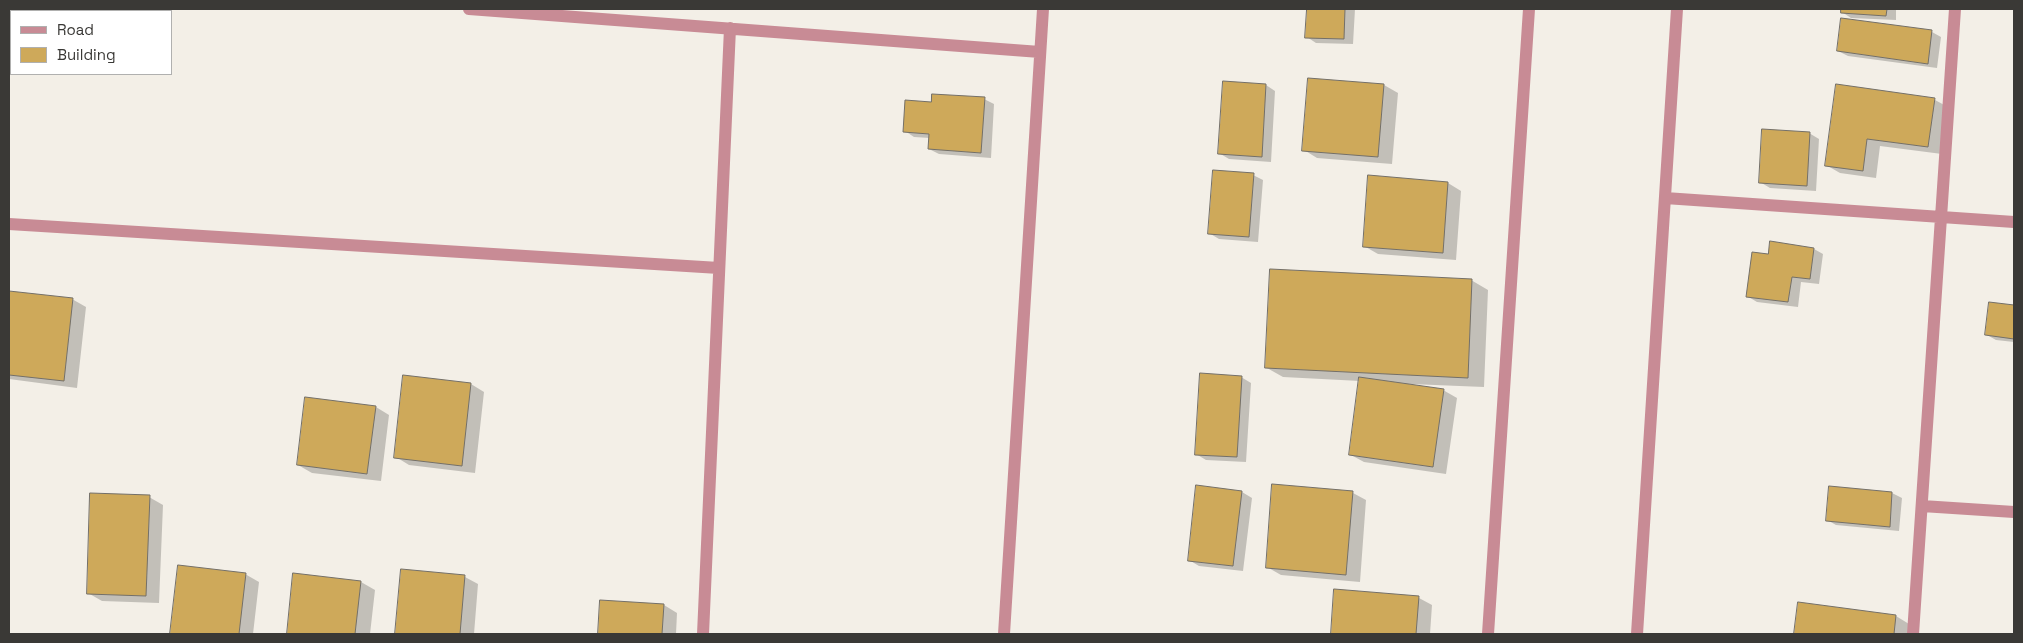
<!DOCTYPE html>
<style>
body{margin:0}
#map{position:relative;width:2023px;height:643px;overflow:hidden;background:#f3efe7;font-family:"Space Grotesk",sans-serif}
canvas{display:block}
.frame{position:absolute;inset:0;border:10px solid #3a3936;pointer-events:none}
.legend{position:absolute;left:10px;top:10px;width:162px;height:65px;box-sizing:border-box;background:#fff;border:1px solid #b0b0af;margin:0;padding:6px 9px;list-style:none;font-size:15px;color:#3a3936}
.legend li{display:flex;align-items:center;gap:10px;height:25px}
.legend b{width:25px;border:1px solid #b0b0af}
</style>
<div id="map">
<canvas width="2023" height="643"></canvas>
<div class="frame"></div>
<ul class="legend">
<li><b style="height:6px;background:#c88b95"></b>Road</li>
<li><b style="height:14px;background:#cea95a"></b>Building</li>
</ul>
</div>
<script>
const context = document.querySelector('canvas').getContext('2d');
context.lineJoin = 'round';
function fill(path, color) { context.fillStyle = color; context.fill(path, 'evenodd'); }
function trace(path, color, width, dash) { context.strokeStyle = color; context.lineWidth = width; context.lineCap = dash ? 'butt' : 'round'; context.setLineDash(dash || []); context.stroke(path); }
const shadow = new Path2D(`
 M1308 9H1355L1353 44 1316 43 1307 37Z
 M1842 9H1896V20L1851 18 1842 12Z
 M1932 32 1941 37 1937 68 1848 56 1838 51Z
 M1309 79 1384 85 1398 93 1392 164 1317 158 1304 150Z
 M1266 85 1275 91 1271 162 1229 159 1219 153Z
 M1837 86 1935 100 1948 107 1942 154 1880 146 1876 178 1840 173 1826 165Z
 M984 99 994 104 991 158 939 154 929 149 930 138 914 137 905 131 933 103Z
 M1809 133 1819 139 1816 191 1770 188 1760 182Z
 M1253 175 1263 180 1258 242 1219 239 1209 233Z
 M1448 183 1461 191 1456 260 1378 254 1364 246Z
 M1814 249 1823 254 1819 284 1801 282 1798 307 1757 302 1747 296 1770 256Z
 M1471 280 1488 290 1484 387 1410 384 1409 385 1443 390 1457 398 1446 474 1364 462 1351 455 1360 381 1283 377 1267 368Z
 M9 292 72 299 86 307 77 388 9 379Z
 M1990 303 2014 306V342L1996 340 1987 335Z
 M1241 377 1251 383 1246 462 1206 460 1196 454Z
 M471 384 484 392 475 473 409 465 396 457Z
 M376 407 389 415 381 481 312 473 298 465Z
 M1198 487 1242 492 1252 498 1243 571 1199 566 1189 560Z
 M1830 487 1892 493 1902 498 1899 531 1836 525 1827 520Z
 M1353 493 1366 500 1360 582 1281 575 1267 567Z
 M149 497 163 505 159 603 102 601 88 593Z
 M179 566 245 574 259 582 253 634H172Z
 M402 570 465 577 478 584 474 634H396Z
 M294 575 361 582 375 590 370 634H288Z
 M1335 590 1419 598 1432 605 1430 634H1332Z
 M601 601 664 605 677 613 676 634H599Z
 M1799 604 1896 616 1909 624 1908 634H1795Z`);
const building = new Path2D(`
 M1307 9H1345L1344 39 1305 38Z
 M1841 9H1887L1886 16 1841 13Z
 M1841 18 1932 30 1928 64 1837 51Z
 M1308 78 1384 84 1378 157 1302 151Z
 M1223 81 1266 84 1262 157 1218 154Z
 M1836 84 1935 98 1928 147 1867 139 1863 171 1825 166Z
 M932 94 985 97 981 153 928 149 929 134 903 132 905 100 931 102Z
 M1762 129 1810 132 1807 186 1759 183Z
 M1213 170 1254 173 1249 237 1208 234Z
 M1368 175 1448 182 1443 253 1363 247Z
 M1770 241 1814 248 1810 279 1792 277 1788 302 1746 297 1752 252 1768 254Z
 M1270 269 1472 279 1468 378 1265 368Z
 M9 291 73 298 64 381 9 375Z
 M1989 302 2014 305V339L1985 335Z
 M1200 373 1242 376 1237 457 1195 455Z
 M403 375 471 383 462 466 394 458Z
 M1359 377 1444 389 1433 467 1349 455Z
 M305 397 376 406 367 474 297 465Z
 M1272 484 1353 491 1346 575 1266 568Z
 M1196 485 1242 491 1233 566 1188 561Z
 M1829 486 1892 492 1890 527 1826 521Z
 M90 493 150 495 146 596 87 594Z
 M178 565 246 573 239 634H170Z
 M401 569 465 575 460 634H395Z
 M293 573 361 581 355 634H287Z
 M1334 589 1419 596 1416 634H1331Z
 M600 600 664 604 662 634H598Z
 M1798 602 1896 615 1894 634H1794Z`);
const minor = new Path2D(`
 M469 9 1040 52
 M1665 198 2014 222
 M9 224 719 268
 M1922 506 2014 512
 M703 634 730 28
 M1004 634 1043 9
 M1488 634 1529 9
 M1637 634 1677 9
 M1913 634 1955 9`);
fill(shadow, '#0003');
fill(building, '#cea95a');
trace(building, '#736f68', 1);
trace(minor, '#c88b95', 12);
</script>
